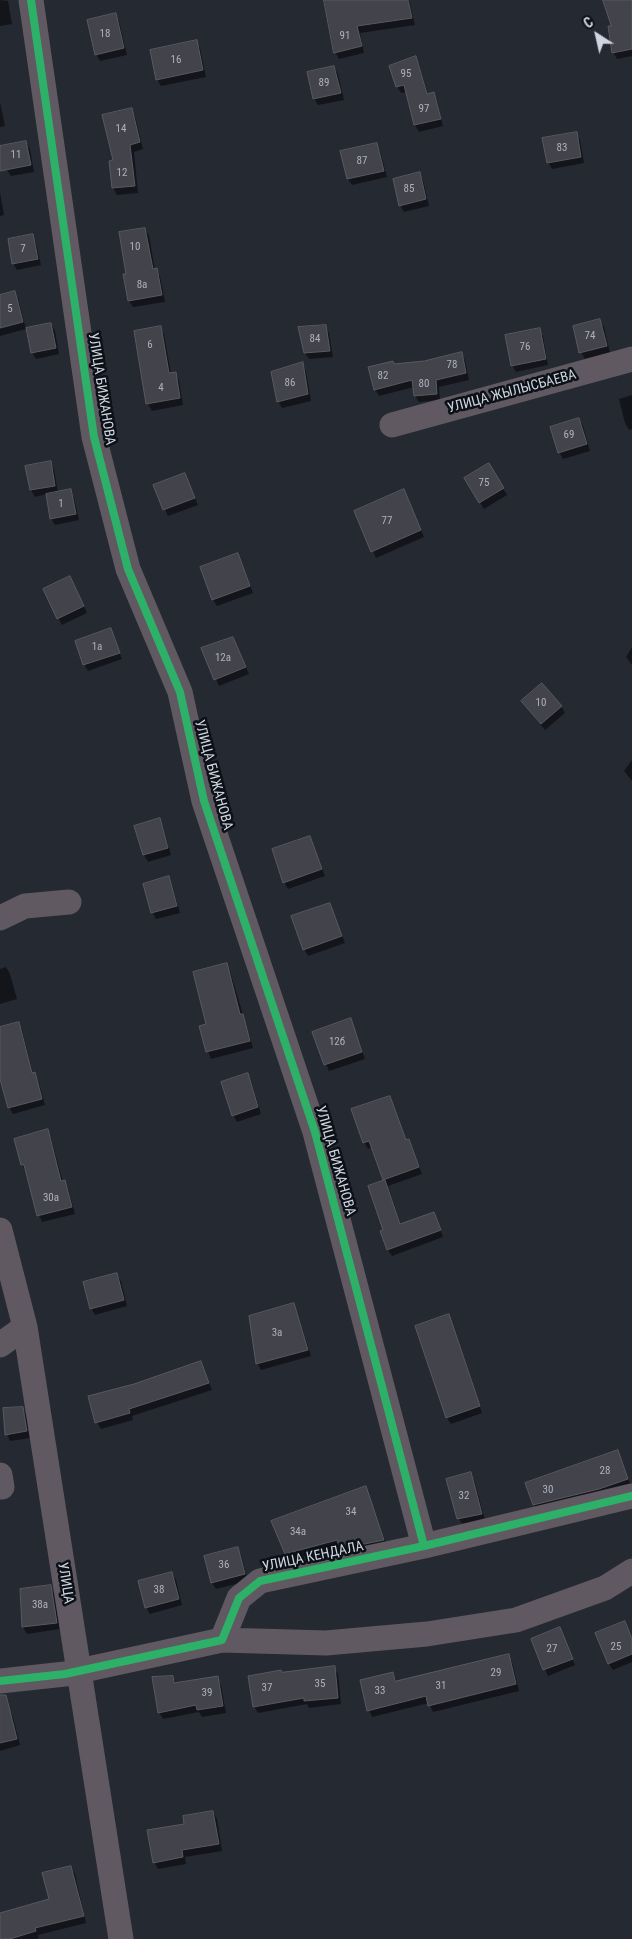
<!DOCTYPE html>
<meta charset="utf-8">
<style>
body{margin:0}
#map{position:relative;width:632px;height:1939px;overflow:hidden;background:#242932;font-family:"Roboto Condensed",sans-serif}
canvas{display:block}
.north{position:absolute;left:572px;top:10px;width:50px;height:50px;-webkit-text-stroke:4px #0c1017;paint-order:stroke;rotate:325deg;font-size:14px;font-weight:700;line-height:20px;text-align:center;color:#d0d6e1}
.north::after{content:'';display:block;margin:auto;width:18px;height:22px;background:#d0d6e1;clip-path:polygon(50% 0,100% 100%,50% 72%,0 100%)}
</style>
<div id="map">
<canvas width="632" height="1939"></canvas>
<div class="north">С</div>
</div>
<script>
const context = document.querySelector('canvas').getContext('2d');
context.lineJoin = 'round';
function fill(path, color) { context.fillStyle = color; context.fill(path, 'evenodd'); }
function trace(path, color, width, dash) { context.strokeStyle = color; context.lineWidth = width; context.lineCap = dash ? 'butt' : 'round'; context.setLineDash(dash || []); context.stroke(path); }
function label(font, color, halo, rows, align = 'center') {
  context.font = font + ' "Roboto Condensed",sans-serif'; context.lineWidth = 5; context.setLineDash([]); context.textBaseline = 'middle'; context.strokeStyle = halo; context.fillStyle = color; for (const [text, x, y, turn = 0] of rows) {
    context.save(); context.translate(x, y); context.rotate((+turn || 0) * Math.PI / 180); context.textAlign = isNaN(turn) ? turn : align; if (halo) context.strokeText(text, 0, 0); context.fillText(text, 0, 0); context.restore();
  }
}
const shadow = new Path2D(`
 M0 0 8 1 12 24 0 26Z
 M326 0H409L415 25 360 33 364 53 339 59 335 52Z
 M604 0H630L632 7V56L617 59 613 52V27Z
 M116 15 119 21 127 55 100 61 96 54Z
 M196 41 200 48 206 77 161 86 157 79Z
 M416 57 419 64 428 95 434 93 437 100 443 126 419 132 415 125 407 92 401 93 397 86Z
 M334 67 338 74 344 100 318 105 314 99 309 73Z
 M0 102 5 126 0 127Z
 M131 109 135 116 143 149 134 152 138 193 117 195 113 188 111 162 115 161Z
 M576 133 580 140 584 163 552 169 548 162Z
 M26 142 30 149 34 172 11 176 7 170Z
 M376 144 380 151 387 177 352 185 348 179Z
 M419 174 423 180 429 206 404 212 400 205Z
 M0 192 4 215 0 216Z
 M145 229 149 236 155 270H156L160 276 165 302 133 307 129 301 127 275Z
 M32 236 36 243 41 265 17 270 13 263Z
 M14 293 18 299 26 329 0 336V296Z
 M600 321 604 327 610 353 585 359 581 352Z
 M51 324 55 331 59 354 36 359 32 352Z
 M325 326 329 333 333 357 309 359 305 353Z
 M160 327 164 334 171 374 175 373 179 380 183 405 152 411 148 404 136 332Z
 M539 330 543 336 548 365 516 372 512 365Z
 M461 353 465 360 469 380 439 387 440 400 419 402 415 396 414 387 379 396 375 389 394 365 424 362Z
 M303 364 306 371 311 401 282 408 278 401Z
 M632 395V429L629 430 625 423 619 399Z
 M579 419 583 426 590 451 563 459 559 452Z
 M50 463 54 469 58 493 70 491 74 498 79 520 55 525 51 518 47 494 35 497 31 490 27 467Z
 M489 465 507 495 484 509 466 479Z
 M185 474 198 505 168 516 155 486Z
 M407 498 424 537 376 558 356 512Z
 M238 555 253 593 217 606 213 600Z
 M74 584 87 613 62 625 58 618Z
 M111 630 122 659 88 671 84 664Z
 M236 646 249 674 219 686 203 649Z
 M632 647V665L626 657Z
 M522 701 561 706 565 713 545 730Z
 M632 760V781L624 771Z
 M159 820 163 827 171 855 148 862 144 855 136 827Z
 M309 837 325 876 288 889 284 882Z
 M169 878 172 885 180 913 156 919 153 913 144 885Z
 M330 904 345 943 308 956 304 949Z
 M227 965 230 971 253 1048 211 1059 208 1052 201 1027 208 1025Z
 M6 967 10 974 17 999 0 1004V969Z
 M350 1020 365 1059 329 1071 313 1033Z
 M18 1023 22 1030 33 1074 38 1080 45 1105 13 1114 9 1107 0 1074V1028Z
 M247 1075 251 1081 261 1114 237 1122 233 1115Z
 M389 1097 406 1141 408 1140 412 1147 422 1174 388 1186 401 1225 437 1220 443 1237 392 1256 388 1250 385 1231V1181L373 1147 368 1149 364 1142Z
 M47 1131 51 1138 63 1182 68 1188 75 1214 42 1222 39 1215 26 1172 22 1165Z
 M117 1274 121 1281 127 1306 95 1315 91 1308Z
 M294 1305 297 1312 311 1356 261 1370 257 1363Z
 M448 1316 452 1323 482 1413 451 1424 447 1418 417 1327Z
 M201 1362 212 1390 132 1416 133 1420 101 1429 97 1422 134 1385Z
 M22 1408 26 1415 30 1438 10 1441 7 1434Z
 M618 1452 631 1486 538 1511 534 1505Z
 M470 1474 474 1480 485 1520 463 1525 459 1519Z
 M366 1487 387 1546 345 1555 341 1547 290 1560 286 1554Z
 M238 1549 241 1555 248 1581 216 1589 212 1583Z
 M172 1573 176 1580 182 1605 150 1614 146 1607Z
 M50 1587 54 1594 60 1629 27 1634 23 1627 22 1590Z
 M559 1628 575 1665 548 1676 532 1639Z
 M632 1639V1662L613 1670 609 1664Z
 M508 1655 512 1662 519 1691 433 1712 429 1703 372 1717 369 1710 392 1674 397 1682Z
 M334 1668 338 1674 341 1704 309 1708 307 1704 258 1713 254 1706 282 1674Z
 M172 1677 177 1684 217 1678 221 1685 226 1713 202 1717 199 1712 163 1719 159 1712Z
 M9 1710 13 1717 20 1745 0 1751V1712Z
 M213 1812 217 1819 222 1851 185 1857 186 1864 158 1869 154 1862 186 1825Z
 M71 1867 75 1874 86 1923 38 1935 39 1938 36 1939H0V1915L50 1900Z`);
const building = new Path2D(`
 M324 0H408L412 18 357 26 362 46 334 53Z
 M603 0H632V49L612 53 608 26H611Z
 M116 13 124 48 95 55 87 20Z
 M197 40 203 70 156 80 150 50Z
 M416 56 427 94 434 92 441 119 414 125 404 85 396 87 389 66Z
 M334 66 341 93 313 99 307 72Z
 M132 108 140 142 130 145 135 186 112 188 109 161 113 160 102 115Z
 M577 132 581 157 547 163 542 138Z
 M26 141 31 165 0 171V146Z
 M377 143 384 171 347 179 340 151Z
 M420 172 426 199 399 206 393 179Z
 M145 228 153 269 157 268 162 295 128 301 123 274H126L119 232Z
 M33 234 38 259 12 264 8 239Z
 M15 291 23 322 0 328V295Z
 M600 319 607 346 579 353 573 326Z
 M51 323 56 348 31 353 26 328Z
 M326 325 330 351 304 353 298 327Z
 M161 326 169 373 176 372 180 398 146 404 134 331Z
 M540 328 546 359 511 366 505 335Z
 M462 352 466 373 436 380 437 394 414 396 412 380 374 390 368 367 393 361 394 364 424 361Z
 M303 362 308 394 277 402 271 372Z
 M579 418 587 444 558 453 550 427Z
 M51 461 55 486 30 490 25 466Z
 M489 463 504 488 479 503 464 478Z
 M185 473 195 498 163 510 153 485Z
 M71 489 76 514 50 519 46 494Z
 M404 489 421 530 371 552 354 511Z
 M238 553 250 586 212 600 200 567Z
 M70 576 84 606 57 619 43 589Z
 M111 628 120 653 83 665 75 641Z
 M233 637 246 667 214 680 201 648Z
 M542 683 562 706 541 724 521 701Z
 M160 818 168 848 143 855 134 826Z
 M310 836 322 869 283 883 272 849Z
 M169 876 177 906 151 913 143 884Z
 M330 903 342 936 303 950 291 916Z
 M227 963 240 1014H243L250 1041 206 1052 199 1026 206 1024 193 972Z
 M351 1018 362 1052 324 1065 312 1032Z
 M19 1022 32 1073 35 1072 42 1099 8 1108 0 1079V1027Z
 M248 1073 258 1107 232 1116 221 1082Z
 M390 1096 406 1140 409 1139 419 1167 383 1180 369 1141 363 1143 351 1109Z
 M48 1129 61 1181 65 1180 72 1207 37 1216 24 1165H21L14 1139Z
 M385 1180 400 1224 434 1212 441 1230 387 1250 380 1231 383 1230 368 1186Z
 M117 1273 124 1300 90 1309 83 1282Z
 M294 1303 308 1350 256 1364 249 1316Z
 M449 1314 480 1406 446 1418 415 1326Z
 M201 1361 209 1383 129 1409 130 1413 95 1423 88 1396 134 1384Z
 M23 1407 27 1431 5 1435 3 1408Z
 M618 1450 628 1479 599 1489 533 1505 525 1483Z
 M471 1472 482 1514 457 1519 446 1479Z
 M366 1486 384 1540 340 1549 337 1540 285 1554 271 1521Z
 M238 1547 245 1574 211 1583 204 1556Z
 M172 1572 179 1599 145 1608 138 1581Z
 M51 1585 57 1623 22 1627 20 1589Z
 M625 1621 632 1639V1654L608 1664 595 1633Z
 M560 1627 573 1659 543 1670 531 1639Z
 M509 1654 516 1684 428 1706 426 1696 367 1711 360 1680 393 1672 395 1681Z
 M335 1666 338 1698 304 1701V1698L253 1707 248 1676 281 1670 282 1672Z
 M173 1676 174 1683 218 1676 223 1706 197 1710 196 1705 158 1713 152 1677Z
 M0 1695H6L17 1739 0 1743Z
 M213 1811 219 1844 182 1850 183 1857 153 1863 147 1830 184 1824 183 1816Z
 M71 1866 84 1916 35 1928 36 1931 10 1939H0V1913L49 1899 42 1873Z`);
const minor = new Path2D(`
 M31 0 94 437 128 569 180 692 204 801 315 1132 424 1546
 M392 425 632 359
 M0 918 25 906 69 902
 M0 1230 25 1327 121 1939
 M0 1345 25 1327
 M0 1475 2 1487
 M222 1640 326 1643 427 1634 516 1620 605 1588 632 1571
 M0 1681 65 1674 222 1640 239 1598 260 1581 424 1546 632 1496`);
const cycleway = new Path2D(`
 M31 0 94 437 128 569 180 692 204 801 315 1132 424 1546
 M0 1681 65 1674 222 1640 239 1598 260 1581 424 1546 632 1496`);
const numberNames = [
 ["18",105,34],
 ["91",345,36],
 ["16",176,60],
 ["95",406,74],
 ["89",324,83],
 ["97",424,109],
 ["14",121,129],
 ["83",562,148],
 ["11",16,155],
 ["87",362,161],
 ["12",122,173],
 ["85",409,189],
 ["10",135,247],
 ["7",23,249],
 ["8а",142,285],
 ["5",10,309],
 ["74",590,336],
 ["84",315,339],
 ["6",150,345],
 ["76",525,347],
 ["78",452,365],
 ["82",383,376],
 ["86",290,383],
 ["80",424,384],
 ["4",161,388],
 ["69",569,435],
 ["75",484,483],
 ["1",61,504],
 ["77",387,521],
 ["1а",97,647],
 ["12а",223,658],
 ["10",541,703],
 ["12б",337,1042],
 ["30а",51,1198],
 ["3а",277,1333],
 ["28",605,1471],
 ["30",548,1490],
 ["32",464,1496],
 ["34",351,1512],
 ["34а",298,1532],
 ["36",224,1565],
 ["38",159,1590],
 ["38а",40,1605],
 ["25",616,1647],
 ["27",552,1649],
 ["29",496,1673],
 ["35",320,1684],
 ["31",441,1686],
 ["37",267,1688],
 ["33",380,1691],
 ["39",207,1693]
];
const streetNames = [
 ["УЛИЦА БИЖАНОВА",101,389,81],
 ["УЛИЦА ЖЫЛЫСБАЕВА",512,392,-15],
 ["УЛИЦА БИЖАНОВА",213,775,75],
 ["УЛИЦА БИЖАНОВА",335,1161,74],
 ["УЛИЦА КЕНДАЛА",313,1557,-12],
 ["УЛИЦА",65,1583,81]
];
fill(shadow, '#0007');
fill(building, '#43434c');
trace(building, '#585961', 1);
trace(minor, '#605961', 25);
trace(cycleway, '#2db169', 8);
label('11px', '#adb1bc', null, numberNames);
label('14px', '#d0d6e1', '#0c1017', streetNames);
</script>
